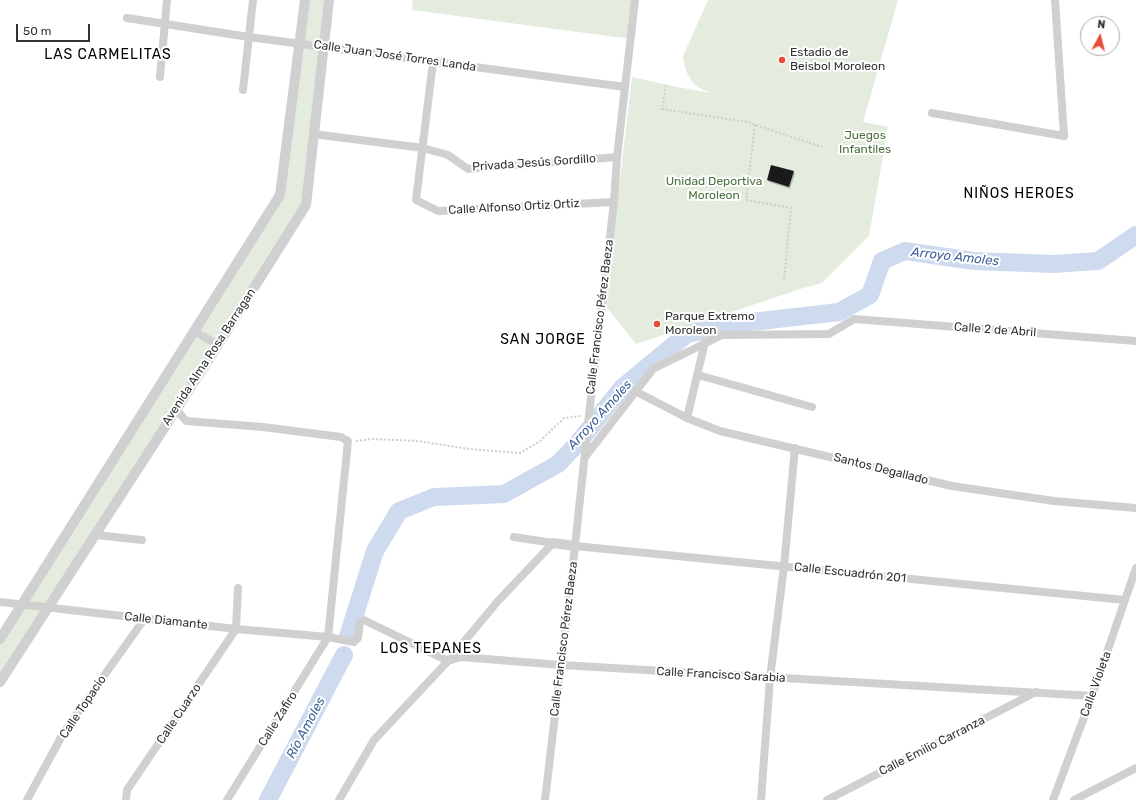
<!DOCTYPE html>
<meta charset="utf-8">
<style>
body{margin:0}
#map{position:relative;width:1136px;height:800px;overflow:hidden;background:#fff;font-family:Rubik,sans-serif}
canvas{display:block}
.north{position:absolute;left:1080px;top:16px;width:40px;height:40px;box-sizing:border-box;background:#fff;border:1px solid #adadad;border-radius:50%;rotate:7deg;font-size:11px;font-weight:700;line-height:16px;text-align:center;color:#333}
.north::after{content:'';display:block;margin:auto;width:14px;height:18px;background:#ea4c35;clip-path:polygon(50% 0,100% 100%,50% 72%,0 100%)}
.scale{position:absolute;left:16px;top:24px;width:74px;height:18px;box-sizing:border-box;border:2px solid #333;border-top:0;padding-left:5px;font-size:12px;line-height:14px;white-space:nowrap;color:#333;-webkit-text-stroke:3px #fff;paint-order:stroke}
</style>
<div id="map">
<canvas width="1136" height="800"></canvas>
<div class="north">N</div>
<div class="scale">50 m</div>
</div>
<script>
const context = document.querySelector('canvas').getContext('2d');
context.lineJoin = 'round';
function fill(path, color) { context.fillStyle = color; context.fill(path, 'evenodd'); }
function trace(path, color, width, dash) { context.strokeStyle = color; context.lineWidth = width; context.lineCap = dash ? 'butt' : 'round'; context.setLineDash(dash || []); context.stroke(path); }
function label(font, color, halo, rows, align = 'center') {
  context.font = font + ' Rubik,sans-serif'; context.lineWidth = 4; context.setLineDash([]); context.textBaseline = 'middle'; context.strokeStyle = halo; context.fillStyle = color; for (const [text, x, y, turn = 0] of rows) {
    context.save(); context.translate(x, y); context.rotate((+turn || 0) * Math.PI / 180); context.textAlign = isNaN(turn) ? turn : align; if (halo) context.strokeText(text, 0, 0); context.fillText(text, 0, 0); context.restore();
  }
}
const green = new Path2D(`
 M305 0H329L305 204 0 689V640L280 195Z
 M413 0H635L631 39 412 10Z
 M708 0H898L863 122 888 127 869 236 822 283 800 289 636 344 605 305 632 77 677 87 712 93C708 91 702 90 698 87 688 80 684 67 683 56Z`);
const shadow = new Path2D(`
 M793 172 795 174 790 189 769 182 768 180Z`);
const river = new Path2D(`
 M348 636 375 551 399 511 434 497 504 494 558 464 577 444 622 388 687 334 743 323 839 312 870 295 882 261 905 251 974 261 1053 264 1098 261 1136 235
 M268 800 344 655`);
const building = new Path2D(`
 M771 165 794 171 789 187 767 180Z`);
const path = new Path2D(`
 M666 85 662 109 747 122 822 147
 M755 125 746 200 791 208 784 280
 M356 441 373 439 418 441 469 449 520 453 539 442 564 418 581 416`);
const minor = new Path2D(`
 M127 18 249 37 625 87
 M433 62 416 200 438 211 614 202
 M160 77 167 0
 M243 90 253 0
 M932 113 1064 136 1055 0
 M313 134 423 148 448 155 468 169 617 157
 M194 331 218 345
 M698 375 812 407
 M635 391 687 418 720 431 952 486 1054 501 1136 508
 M176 409 186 421 263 427 341 437 348 441 328 637 227 800
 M687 418 705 342
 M585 457 653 369 722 335 829 334 854 319 1136 341
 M96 535 142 540
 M514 537 553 543
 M575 546 1125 600
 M0 602 236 629 328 637 354 642 358 638 360 622 364 620 448 661 461 657 561 665 1092 696
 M27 800 64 732 145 618
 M126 800 127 790 236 629 238 588
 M339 800 374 740 448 661 498 601 553 543
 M545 800 575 546 589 415 614 202 617 157 635 0
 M761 800 770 678 784 566 795 448
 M827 800 1036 692
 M1053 800 1092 696 1136 568
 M1074 800 1136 768`);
const tertiary = new Path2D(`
 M553 543 575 546
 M0 639 280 195 305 0
 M0 682 218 345 306 205 329 0`);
const markers = [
 [782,60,4,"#ea4c35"],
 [657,324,4,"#ea4c35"]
];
const poiNames = [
 ["Estadio de",790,53],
 ["Beisbol Moroleon",790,67],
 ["Parque Extremo",665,317],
 ["Moroleon",665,331]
];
const streetNames = [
 ["Calle Juan José Torres Landa",395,56,8],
 ["Privada Jesús Gordillo",534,163,-4],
 ["Calle Alfonso Ortiz Ortiz",514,207,-3],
 ["Calle Francisco Pérez Baeza",600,317,-83],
 ["Calle 2 de Abril",995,330,4],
 ["Avenida Alma Rosa Barragan",209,357,-57],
 ["Santos Degallado",881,469,14],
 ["Calle Escuadrón 201",850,573,6],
 ["Calle Diamante",166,621,6],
 ["Calle Francisco Pérez Baeza",564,639,-83],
 ["Calle Francisco Sarabia",721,675,3],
 ["Calle Violeta",1096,684,-70],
 ["Calle Topacio",83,707,-56],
 ["Calle Cuarzo",179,714,-56],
 ["Calle Zafiro",278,719,-58],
 ["Calle Emilio Carranza",932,746,-27]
];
const parkNames = [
 ["Juegos",865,136],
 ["Infantiles",865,150],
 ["Unidad Deportiva",714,182],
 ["Moroleon",714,196]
];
const waterNames = [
 ["Arroyo Amoles",955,257,6],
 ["Arroyo Amoles",600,415,-48],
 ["Río Amoles",306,728,-62]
];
const quarterNames = [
 ["LAS CARMELITAS",108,55],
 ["NIÑOS HEROES",1019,194],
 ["SAN JORGE",543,340],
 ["LOS TEPANES",431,649]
];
fill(green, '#e3ecdf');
fill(shadow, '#0003');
trace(river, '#cedbef', 18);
fill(building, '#1a1a1a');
trace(path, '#cdcdcd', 2, [2, 2]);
trace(minor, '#d0d0d0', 8);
trace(tertiary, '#d0d0d0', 10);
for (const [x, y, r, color] of markers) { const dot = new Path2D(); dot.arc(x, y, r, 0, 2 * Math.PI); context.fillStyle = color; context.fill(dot); trace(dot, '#fff', 1.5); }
label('12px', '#333', '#fff', poiNames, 'left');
label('12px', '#333', '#fff', streetNames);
label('12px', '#4b713e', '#fff', parkNames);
label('italic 13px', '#3d6299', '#fff', waterNames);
context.letterSpacing = '1px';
label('14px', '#000', '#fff', quarterNames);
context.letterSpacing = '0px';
</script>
